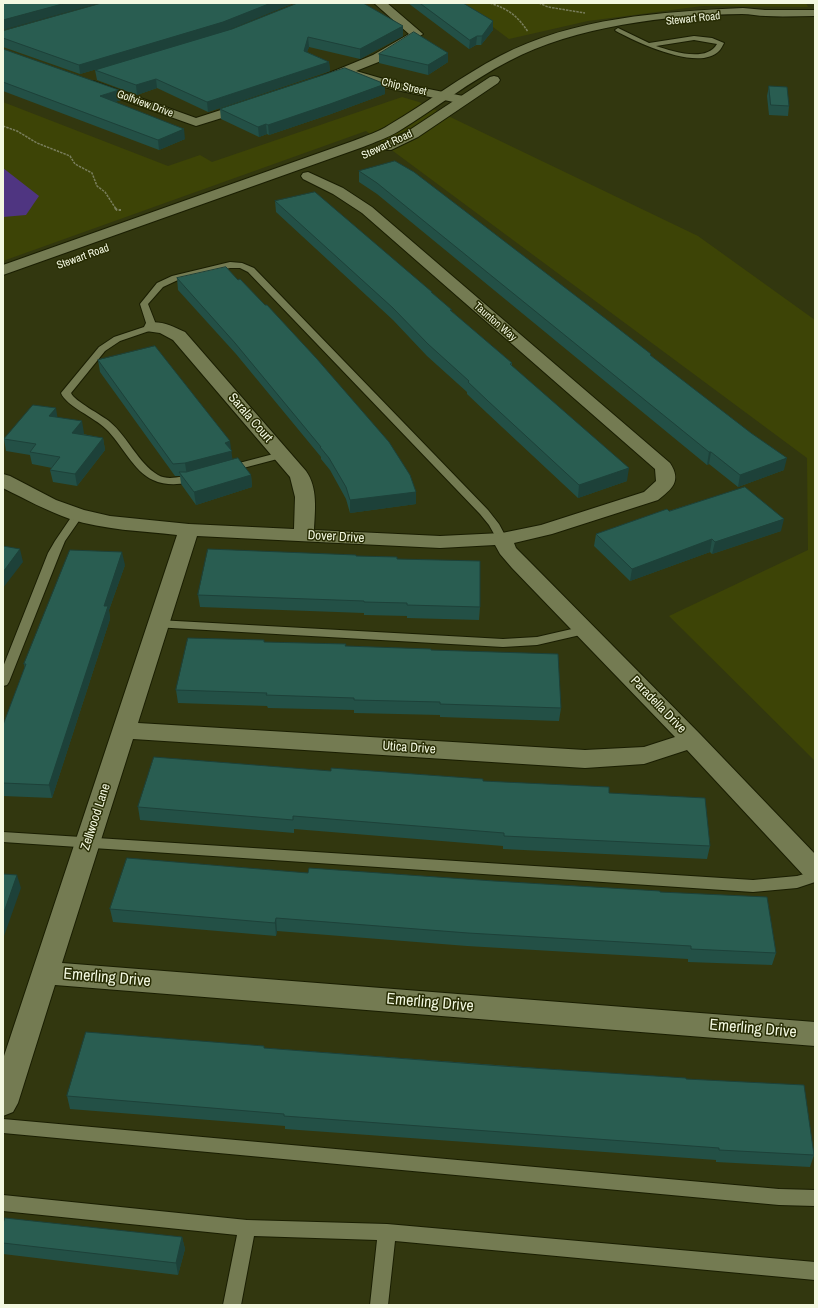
<!DOCTYPE html>
<style>
body{margin:0}
#map{position:relative;width:818px;height:1308px;overflow:hidden;background:#32370f;font-family:"Archivo Narrow",sans-serif}
canvas{display:block}
.frame{position:absolute;inset:0;border:4px solid #f3f8e1;pointer-events:none}
</style>
<div id="map">
<canvas width="818" height="1308"></canvas>
<div class="frame"></div>
</div>
<script>
const context = document.querySelector('canvas').getContext('2d');
context.lineJoin = 'round';
function fill(path, color) { context.fillStyle = color; context.fill(path, 'evenodd'); }
function trace(path, color, width, dash) { context.strokeStyle = color; context.lineWidth = width; context.lineCap = dash ? 'butt' : 'round'; context.setLineDash(dash || []); context.stroke(path); }
function label(font, color, halo, rows, align = 'center') {
  context.font = font + ' "Archivo Narrow",sans-serif'; context.lineWidth = 3; context.setLineDash([]); context.textBaseline = 'middle'; context.strokeStyle = halo; context.fillStyle = color; for (const [text, x, y, turn = 0] of rows) {
    context.save(); context.translate(x, y); context.rotate((+turn || 0) * Math.PI / 180); context.textAlign = isNaN(turn) ? turn : align; if (halo) context.strokeText(text, 0, 0); context.fillText(text, 0, 0); context.restore();
  }
}
const green = new Path2D(`
 M461 3H806L808 7 702 6 588 21 509 39Z
 M402 97 419 102 698 236 815 320V761L669 616 808 550 807 458 366 131 3 261V102L168 166 200 155 212 162Z`);
const water = new Path2D(`
 M3 168 39 196 26 215 3 217Z`);
const pathFar1 = new Path2D(`
 M490 3C508 9 518 16 528 32
 M539 3 548 7 585 13
 M3 126 17 131 37 143 70 156 75 164 92 173 97 186 105 192 116 209`);
const path = new Path2D(`
 M115 208 117 210H121`);
const lane = new Path2D(`
 M618 28 649 43 694 36 712 38 724 43C723 45 721 49 719 51 699 72 636 42 616 31L615 30ZM694 40 717 44C706 63 672 51 656 46Z
 M230 262 242 263 254 268 488 510 499 524 507 539 506 541H498L489 525 480 514 248 272 240 268H230L178 280 163 287 148 304 157 327 155 329 120 341 105 351 71 393C74 401 102 415 110 422 128 437 138 463 158 475 172 483 187 472 201 476L202 478 201 480C185 484 168 487 153 480 134 472 121 443 106 429 94 417 66 406 61 393L99 347 114 337 147 326 140 304 157 283 172 276Z
 M281 452 285 453 286 455 285 457 228 472 223 469 224 467Z
 M78 512 83 515 65 541 60 553 9 682 7 685 3 686V667L48 553 55 541 74 513Z
 M158 620 503 639 537 637 585 626 589 627 591 630 589 633 537 645 503 647 154 627 152 624 154 621Z
 M3 832 753 880 797 876 815 871V882L797 888 753 892 3 842Z
 M3 1119 779 1189 815 1190V1206L779 1205 3 1133Z
 M3 1195 247 1220 387 1224 815 1262V1280L395 1241 388 1305H370L377 1240 254 1236 241 1305H223L237 1235 3 1211Z`);
const street = new Path2D(`
 M374 3H387L423 34 381 61 356 71 394 82 468 97 469 100 468 103 463 104 392 89 345 76 325 84H317L315 81 317 78 373 55 409 34Z
 M93 81 196 118 249 101 254 102 255 105 254 108 196 126 89 88 87 85 89 82Z
 M308 172 343 188 372 207 670 463C682 481 672 489 658 500L552 534 514 543 516 548 526 558 700 734 815 854V881L806 878 687 750 644 764 585 768 133 739 62 963 815 1022V1046L55 985 18 1103 13 1112 3 1116V1059L177 535C142 531 104 530 70 519 47 511 25 499 3 488V474L10 476 56 500 84 510 110 516 189 524 294 529 295 497 290 477 173 340 160 333 146 331 144 327 146 323C161 320 172 326 185 332L306 471C318 488 315 510 314 530L440 536 502 533 541 525 644 492 656 481 655 469 362 213 333 194 303 179 301 176 303 173ZM197 536 440 548 495 545 500 554 512 568 675 737 644 747 585 750 138 723Z`);
const secondary = new Path2D(`
 M743 8 765 10H815V16C799 16 783 17 766 16 758 16 750 14 742 14 668 15 575 26 509 61 470 81 436 108 399 131 388 138 375 142 363 147L3 275V265L353 141C365 136 379 132 389 125 427 103 461 76 500 56 574 17 661 12 743 8Z
 M494 76 498 77 500 80 498 83 418 137 391 150H381L379 147 381 144 408 131 490 77Z`);
const wall = new Path2D(`
 M294 3 224 31 403 36 360 59 309 47 307 52 329 62 330 71 208 112 157 88 137 95 97 80 95 70 204 38 80 74 3 47V31Z
 M408 3H463L493 30 481 45H476L469 49Z
 M3 49 121 100 115 102 185 139 159 150 3 91Z
 M379 54 448 62 428 75 379 63Z
 M769 86 789 106 788 116 769 115 767 96Z
 M385 94 331 114 269 135 267 134 259 137 221 119 220 109Z
 M359 171 651 356 784 470 738 487 709 464 707 465 377 194 359 182Z
 M275 201 432 292V293L452 312 512 363V366L627 481 578 498 487 413 467 394V392L427 356 393 320 276 212Z
 M177 278 238 280 416 504 350 513 346 499 330 470 321 459V457L236 354 178 290Z
 M98 360 233 460 251 475 252 487 196 505 181 484 180 476H175L100 372Z
 M58 417 84 433 83 434 103 438 105 450 77 486 53 482 50 470 52 468 32 464 30 455 6 451 4 439Z
 M669 511 781 531 712 554 710 552 630 581 594 546 596 534Z
 M356 556 397 559 480 607 479 620 407 618V616L364 615V613L200 607 198 595Z
 M125 565 109 610 110 619 52 798 3 796V725L25 668 24 664Z
 M264 642 431 650 561 708 559 721 440 717V715L354 713V710L268 708 267 706 178 703 176 690Z
 M331 771 483 781 609 793 710 846 707 859 503 849V846L294 829V833L140 820 138 807Z
 M308 873 494 881 660 892 776 953 772 965 688 962V959L467 946 277 931 276 936 113 922 110 909Z
 M265 1048 686 1079 814 1155 810 1167 716 1162V1160L285 1129V1126L70 1109 67 1096Z
 M3 1224 182 1237 185 1249 178 1275 3 1254Z`);
const shadedWall = new Path2D(`
 M66 3H100L3 30V20Z
 M271 3H294L224 32 80 74 79 65Z
 M493 21V30L481 45 482 36Z
 M403 26V36L360 59V49Z
 M477 36 476 45 469 49 470 40Z
 M308 37 309 47 304 61V51Z
 M448 53V62L428 75V65Z
 M329 62 330 71 208 112 207 102Z
 M156 79 157 88 137 95 136 85Z
 M385 84V94L331 114 269 135 268 125Z
 M119 90 121 100 101 106 100 96Z
 M266 124 267 134 259 137 258 127Z
 M184 129 185 139 159 150 158 140Z
 M56 408 58 421 49 416Z
 M82 421 84 433 74 445 72 433Z
 M103 438 105 450 77 486 75 474Z
 M230 441 233 463 187 476 185 463 225 443Z
 M709 452H711L709 464 707 465Z
 M787 458 784 470 738 487 740 475Z
 M629 468 627 481 578 498 579 485Z
 M251 475 252 487 196 505 194 492Z
 M416 492V504L350 513V500Z
 M784 519 781 531 712 554 715 542Z
 M712 539 710 552 630 581 632 569Z
 M20 549 23 562 3 588V572Z
 M122 552 125 565 109 610 110 619 52 798 49 785 104 606Z
 M17 875 21 888 3 939V915Z
 M276 918 277 931 276 936 275 923Z
 M182 1237 185 1249 178 1275 176 1263Z`);
const building = new Path2D(`
 M3 3H66L3 20Z
 M102 3H271L223 22 79 65 3 38V31Z
 M298 3H363L403 26 360 49 308 37 304 51 329 62 207 102 156 79 136 85 95 70 232 29Z
 M420 3H463L493 21 482 36H477L470 40Z
 M414 32 448 53 428 65 379 54Z
 M3 49 119 90 100 96 184 129 158 140 3 82Z
 M345 68 385 84 330 104 268 125 266 124 258 127 220 109Z
 M769 86 787 87 789 106 771 105Z
 M395 161 414 172 606 319 651 354 650 355 751 433 787 458 740 475 711 452H709L377 183 359 171Z
 M315 192 432 292H431L452 310H450L512 363 510 364 629 468 579 485 488 401 468 382 469 381 428 344 393 308 275 201Z
 M226 267 238 280 240 279 265 305H267L317 359 389 442 410 475 416 492 350 500 346 487 329 458 320 447H321L235 343 177 278Z
 M155 346 230 441 225 443 232 451 185 463 173 464 98 360Z
 M33 405 56 408 49 416 82 421 72 433 103 438 75 474 50 470 60 457 30 452 36 444 4 439Z
 M238 458 251 475 194 492 179 472H186Z
 M745 487 784 519 715 542 712 539 632 569 596 534 667 509 669 511Z
 M3 546 20 549 3 572Z
 M208 549 356 555V556L397 557V559L480 561V607L407 605V603L364 602V601L198 595Z
 M70 550 122 552 104 606H108L49 785 3 783V725L26 664H24Z
 M188 638 264 640V642L346 644 345 646 431 649V650L558 654 561 708 440 704V702L354 700V698L266 695 267 693 176 690Z
 M154 757 331 771V768L483 779V781L609 787V793L705 798 710 846 504 836V833L293 816V820L138 807Z
 M127 858 308 873 309 868 494 881 660 891V892L767 897 776 953 691 949V946L468 933 276 918 275 923 110 909Z
 M3 874 17 875 3 915Z
 M86 1032 264 1046V1048L501 1066 686 1078V1079L804 1085 814 1155 719 1150V1148L284 1116V1114L67 1096Z
 M5 1218 182 1237 176 1263 3 1243V1224Z`);
const farStreetnames = [
 ["Stewart Road",693,19,-6],
 ["Chip Street",404,87,13],
 ["Golfview Drive",145,104,20],
 ["Stewart Road",387,145,-25],
 ["Stewart Road",83,257,-20],
 ["Taunton Way",495,322,41]
];
const streetNames = [
 ["Sarala Court",250,418,49],
 ["Dover Drive",336,537,3],
 ["Paradella Drive",658,705,46],
 ["Utica Drive",409,748,4],
 ["Zellwood Lane",96,817,-72]
];
const nearStreetnames = [
 ["Emerling Drive",107,978,5],
 ["Emerling Drive",430,1003,5],
 ["Emerling Drive",753,1029,5]
];
fill(green, '#3d4406');
fill(water, '#4f3581');
trace(lane, '#1a1e02', 2);
trace(street, '#1a1e02', 2);
trace(secondary, '#1a1e02', 2);
trace(pathFar1, '#797e5c', 1.5, [2.5, 1]);
trace(path, '#797e5c', 2, [3, 1.5]);
fill(lane, '#747b52');
fill(street, '#747b52');
fill(secondary, '#747b52');
fill(wall, '#235046');
fill(shadedWall, '#1d4139');
fill(building, '#295d51');
trace(building, '#1d4139', 1);
label('11px', '#f3f8e1', '#282d04', farStreetnames);
label('13px', '#f3f8e1', '#282d04', streetNames);
label('16px', '#f3f8e1', '#282d04', nearStreetnames);
</script>
